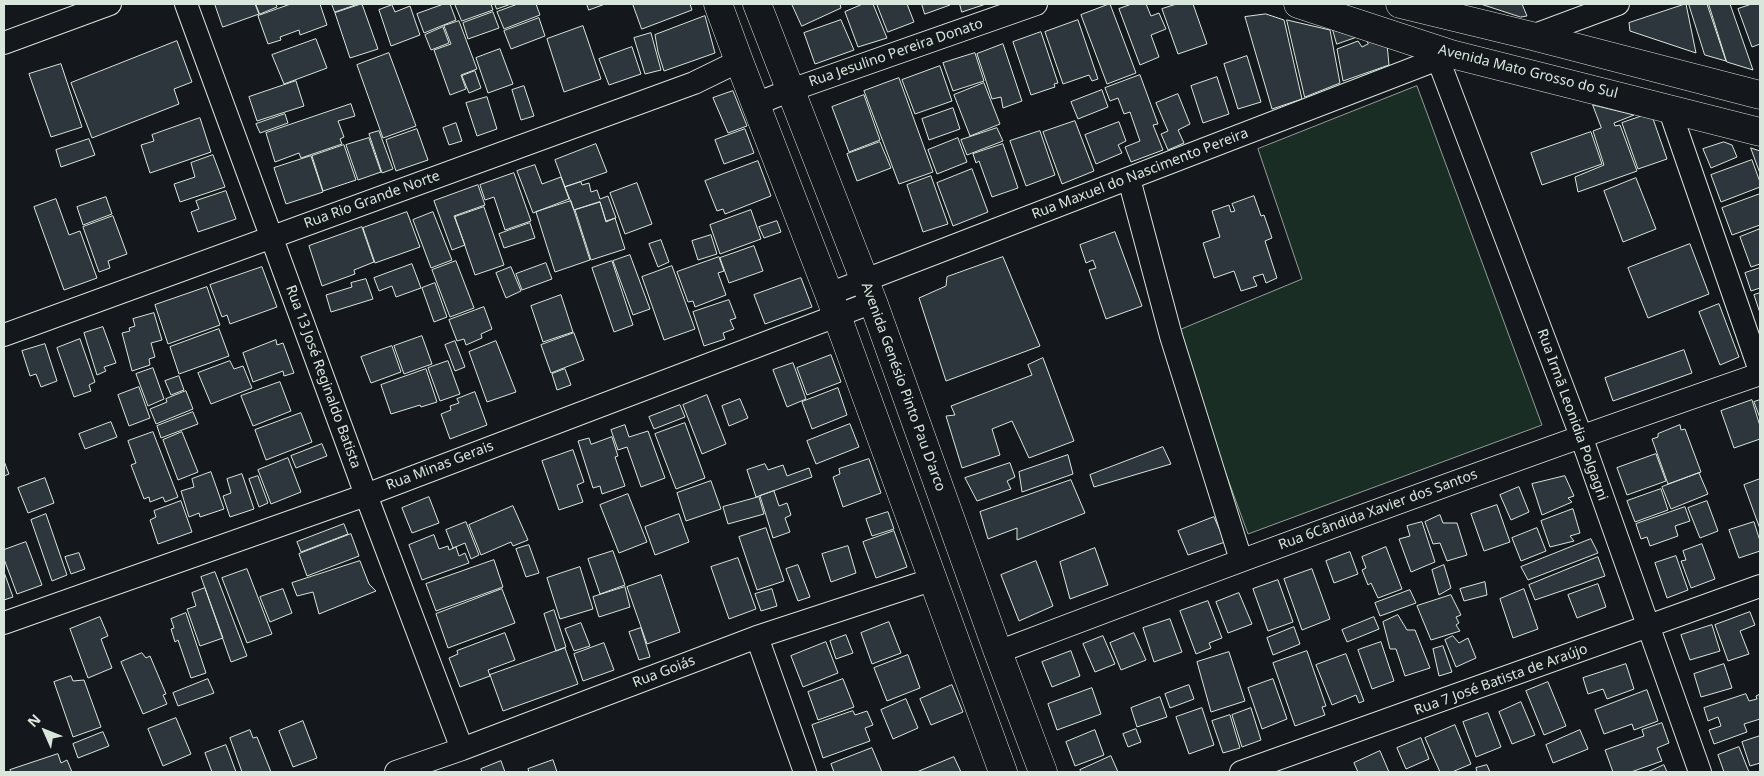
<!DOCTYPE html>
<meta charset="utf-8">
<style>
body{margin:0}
#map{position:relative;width:1764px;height:776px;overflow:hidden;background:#14181c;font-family:"Noto Sans",sans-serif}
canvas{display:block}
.frame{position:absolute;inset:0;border:5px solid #d8e6dc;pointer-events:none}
.north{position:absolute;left:20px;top:706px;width:50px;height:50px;-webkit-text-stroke:4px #14181c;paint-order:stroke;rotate:314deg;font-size:14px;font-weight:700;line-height:20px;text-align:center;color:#d8e6dc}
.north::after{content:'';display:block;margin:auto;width:18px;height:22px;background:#d8e6dc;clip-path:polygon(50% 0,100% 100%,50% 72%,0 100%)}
</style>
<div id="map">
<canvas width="1764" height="776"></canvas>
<div class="frame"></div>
<div class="north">N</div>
</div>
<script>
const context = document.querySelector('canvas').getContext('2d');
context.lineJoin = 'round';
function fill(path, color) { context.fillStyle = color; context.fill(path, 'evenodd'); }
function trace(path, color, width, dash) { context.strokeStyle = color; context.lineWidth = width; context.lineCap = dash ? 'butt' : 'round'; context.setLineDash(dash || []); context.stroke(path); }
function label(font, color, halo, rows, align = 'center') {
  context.font = font + ' "Noto Sans",sans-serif'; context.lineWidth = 4; context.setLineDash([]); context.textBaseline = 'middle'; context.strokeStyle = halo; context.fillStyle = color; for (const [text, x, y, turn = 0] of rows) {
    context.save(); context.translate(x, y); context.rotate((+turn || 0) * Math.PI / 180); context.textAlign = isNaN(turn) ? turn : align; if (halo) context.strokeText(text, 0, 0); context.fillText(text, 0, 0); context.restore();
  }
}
const green = new Path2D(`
 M1417 86 1542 425 1248 534 1174 332 1302 279 1258 149Z`);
const building = new Path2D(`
 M215 4H255L259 14 223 27Z
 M256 4H276L277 7 260 14Z
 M291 4H320L327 25 300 35 299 30 280 37 281 40 268 44 258 16Z
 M332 4H358L335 12Z
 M362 4 378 49 350 58 335 13Z
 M444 4H450L456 20 424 33 417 14Z
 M455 4H491L493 10 462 21Z
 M495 4H511L497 9Z
 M518 4H536L540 15 504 29 497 12Z
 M587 4H605L589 10Z
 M633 4H690L692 10 642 29Z
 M792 4H840L841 8 802 26Z
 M863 4H873L887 38 858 47 845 12Z
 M877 4H907L914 22 888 32Z
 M922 4H950V5L925 14Z
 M960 4H986L962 12Z
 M1110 4 1136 73 1107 84 1081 15Z
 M1132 4H1146L1151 16 1159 13 1166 29 1151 35 1159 57 1140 65 1119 9Z
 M1177 4H1193L1207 44 1178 54 1162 9Z
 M1481 4H1522L1527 16 1521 17Z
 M1686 4 1696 53 1630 31 1629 23Z
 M1689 4H1707L1726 61 1705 55Z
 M1709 4H1730L1753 70 1727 62Z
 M1752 4H1760V44L1752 47 1738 9Z
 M392 5 395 12 410 6 420 35 391 46 379 10Z
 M493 12 499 28 468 39 463 23Z
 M1266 14 1284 20 1302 99 1272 109 1245 17Z
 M705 16 715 53 664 71 658 52 655 35Z
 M539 18 545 36 511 49 504 31Z
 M841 20 854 50 815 64 804 33Z
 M1078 20 1098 79 1092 81 1089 75 1063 84 1045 32Z
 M1287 20 1330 30 1340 83 1305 97Z
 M459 21 477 69 461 75 466 89 450 95 434 50 451 44 444 26Z
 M583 26 601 79 564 92 547 39Z
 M443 27 449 43 431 50 425 35Z
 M1333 30 1357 37 1337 44Z
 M1041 32 1058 83 1054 84 1055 87 1031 95 1013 42Z
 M651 33 661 70 645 74 634 38Z
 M316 39 327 68 284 84 272 55Z
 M1366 39 1387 44 1389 65 1343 81 1337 49 1358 41 1362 47 1368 44Z
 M177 41 192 82 174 89 179 104 92 138 71 83Z
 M1003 44 1022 101 1003 108 1001 97 992 99 977 54Z
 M632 47 641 74 609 85 599 59Z
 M500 49 513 84 488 93 476 58Z
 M389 53 416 126 383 138 357 65Z
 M975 53 984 81 953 91 943 63Z
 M1247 56 1261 102 1238 109 1224 64Z
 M61 64 82 127 51 137 29 74Z
 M940 66 952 101 915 114 902 80Z
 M475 71 481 88 469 93 462 76Z
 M1140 75 1158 124 1153 125 1163 150 1131 162 1125 147 1140 141 1130 112 1124 114 1118 98 1110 101 1105 88Z
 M1217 77 1229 114 1203 123 1191 86Z
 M899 78 933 172 899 184 864 91Z
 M296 81 304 106 257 121 249 97Z
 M984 83 1000 124 970 136 954 95Z
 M524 86 534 116 521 120 512 90Z
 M1102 90 1108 107 1078 119 1071 102Z
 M733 91 747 126 728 133 713 98Z
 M1178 94 1190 124 1178 130 1184 143 1168 150 1161 134 1168 131 1156 103Z
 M864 95 880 140 849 152 832 107Z
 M487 97 497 129 477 136 466 103Z
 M351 104 355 116 338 121 344 137 340 139 342 144 301 158 299 153 275 162 266 133Z
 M1593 105 1634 115 1614 123 1615 126 1620 125 1637 171 1578 192 1575 177 1604 165 1593 131 1601 128Z
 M953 108 960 129 929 140 922 119Z
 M1651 113 1667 159 1638 169 1622 123Z
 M285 114 288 123 260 133 256 124Z
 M200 118 211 152 150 173 141 145 154 141 152 135Z
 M1075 121 1094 171 1062 184 1043 132Z
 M1119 122 1126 141 1118 145 1122 153 1096 164 1085 135Z
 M456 123 462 141 449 145 443 128Z
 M997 128 1003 141 967 155 961 140Z
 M417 129 428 160 396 171 386 140Z
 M745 129 754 153 724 164 715 140Z
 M379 131 393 169 382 173 369 134Z
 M1040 131 1055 175 1026 186 1010 141Z
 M1591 132 1602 164 1542 185 1531 153Z
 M369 138 381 172 358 180 346 145Z
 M958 138 967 162 937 174 928 150Z
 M89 139 95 155 61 167 56 150Z
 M880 142 891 168 857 181 847 154Z
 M1724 142 1732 145 1737 157 1711 168 1703 149Z
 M596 144 607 172 565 187 555 160Z
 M1003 144 1018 188 992 197 979 161 976 163 973 154Z
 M344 145 356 180 323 191 312 156Z
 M1751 148 1760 151V173Z
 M213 155 225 187 180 202 174 184 195 177 191 163Z
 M311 156 323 192 286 204 274 168Z
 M1752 160 1760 182V187L1721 202 1711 175Z
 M758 161 771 196 725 214 723 209 717 211 705 181Z
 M535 165 542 184 561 177 569 199 533 213 517 171Z
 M972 169 988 212 953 226 937 183Z
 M514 173 531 221 505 230 494 197 485 200 480 185Z
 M931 176 948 224 923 232 907 185Z
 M1636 178 1656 229 1623 242 1604 191Z
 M581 182 582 185 589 183 591 192 597 190 600 199 608 196 616 218 606 221 600 202 574 210 565 187Z
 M637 183 652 224 625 234 610 193Z
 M478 185 485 205 454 216 465 245 452 250 434 201Z
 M226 191 236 219 198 232 191 212 199 209 196 201Z
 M1760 194V225L1732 235 1722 208Z
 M1254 196 1261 216 1264 215 1272 238 1265 241 1277 278 1266 283 1263 274 1253 277 1257 286 1241 291 1234 271 1214 278 1203 243 1220 237 1212 211 1229 205 1231 212 1235 211 1232 204Z
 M106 197 112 214 83 225 77 207Z
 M56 199 69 235 80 231 97 278 64 290 34 207Z
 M571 201 590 260 555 272 536 212Z
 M600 202 606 222 615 218 625 249 591 260 575 210Z
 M484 207 504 265 475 275 455 217Z
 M751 210 761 239 720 254 710 225Z
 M407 212 420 247 375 263 363 228Z
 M433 212 452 260 431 268 413 220Z
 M113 216 127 254 108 261 110 268 99 272 83 227Z
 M777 221 781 232 764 238 759 227Z
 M530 223 535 238 504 248 499 234Z
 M362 227 374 262 354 270 355 274 322 286 309 246Z
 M1760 229V264L1751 267 1740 237Z
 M1115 232 1142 306 1106 319 1089 270 1096 268 1093 260 1086 263 1080 245Z
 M711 235 717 254 698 260 692 241Z
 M661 240 669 262 658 267 649 244Z
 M1690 244 1709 294 1648 318 1628 268Z
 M754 246 763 271 729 283 720 258Z
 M630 255 650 309 633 315 613 261Z
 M719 257 724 271 718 273 726 295 695 307 693 301 688 302 677 272Z
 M1003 257 1040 346 946 381 919 298 946 286 947 277Z
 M456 261 474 308 450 317 432 270Z
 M612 261 633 325 614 332 592 268Z
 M546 263 552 279 522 290 516 274Z
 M412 264 421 288 396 297 392 286 379 291 374 278Z
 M672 266 695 329 664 340 642 277Z
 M262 267 277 307 230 324 227 315 222 317 210 285Z
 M511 267 521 291 506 298 496 273Z
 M1760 268V288L1751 291 1745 273Z
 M801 278 812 307 765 324 754 295Z
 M366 279 373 299 331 312 326 295 352 287 351 283Z
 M435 283 447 317 434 322 422 288Z
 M207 287 220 325 168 344 155 305Z
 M1760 293V313L1754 295Z
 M561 295 573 332 543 342 531 306Z
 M729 300 736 318 730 320 734 329 723 333 725 339 704 346 693 312Z
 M1719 304 1739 357 1720 365 1699 312Z
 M484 307 492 329 481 334 482 338 466 345 464 339 457 341 449 320Z
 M154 313 162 340 151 343 155 357 149 359 150 365 132 371 122 333 130 331 129 328 135 326 133 319Z
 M103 327 116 363 104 367 106 371 97 375 84 333Z
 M219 329 229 356 179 374 170 347Z
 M574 333 584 360 551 373 541 345Z
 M422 336 432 364 404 374 394 346Z
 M80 339 95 382 89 385 91 391 74 397 57 348Z
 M276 340 277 345 283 343 294 373 284 376 283 371 253 382 243 353Z
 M455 341 465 367 455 371 445 345Z
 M496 341 516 392 487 402 469 352Z
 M45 344 57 381 41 387 36 374 30 376 22 351Z
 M392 346 401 372 371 383 361 357Z
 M1684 350 1692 373 1613 401 1605 378Z
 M831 355 841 382 807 395 797 368Z
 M1043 358 1074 441 1029 458 1012 421 992 429 1000 455 962 468 946 416 955 415 951 406 1032 375 1028 365Z
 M230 361 234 369 243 366 252 388 211 404 198 373Z
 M448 361 460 394 440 401 428 368Z
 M793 363 806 399 787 407 773 370Z
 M153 368 164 399 148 406 136 374Z
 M426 369 437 402 421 407 420 405 391 414 381 385Z
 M565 369 571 385 557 390 552 374Z
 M179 376 184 390 171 395 165 381Z
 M280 382 291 411 253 426 241 396Z
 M139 387 150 418 129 426 118 395Z
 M838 388 847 415 812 429 802 402Z
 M186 391 193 409 156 424 150 409 167 402 166 399Z
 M475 392 487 425 450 439 441 414 451 410 450 406 459 403 457 399Z
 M707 395 726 444 702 454 683 405Z
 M740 399 748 418 729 426 722 406Z
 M1752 400 1760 426V439L1734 448 1721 411Z
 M1760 400V418L1754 402Z
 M680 405 685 417 654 429 649 417Z
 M193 412 198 424 161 438 157 426Z
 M301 413 312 442 266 460 255 430Z
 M111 422 117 437 85 449 79 434Z
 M685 423 705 478 676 489 655 434Z
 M850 424 859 447 816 464 807 441Z
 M625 425 629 437 648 431 665 478 641 487 627 447 618 450 611 430Z
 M1680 425 1681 430 1685 429 1701 472 1668 484 1652 439 1658 437V434Z
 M153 432 178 497 165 502 163 497 150 502 149 497 144 499 131 465 136 463 128 441Z
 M182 432 198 472 178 480 163 440Z
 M612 437 618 456 615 457 625 486 602 494 600 486 593 488 578 441 589 438 591 444Z
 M322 444 327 456 296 468 291 456Z
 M1163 447 1171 464 1094 487 1090 475Z
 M573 450 584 482 577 485 583 502 559 510 542 461Z
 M1656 454 1666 481 1627 495 1617 468Z
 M1068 455 1073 474 1022 492 1019 472Z
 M288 458 301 492 271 504 258 470Z
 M869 459 881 493 843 507 833 477 840 474 839 469Z
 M4 461 9 474 4 476Z
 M1010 463 1015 477 1007 481 1011 489 977 501 965 478Z
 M765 464 768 470 783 465 787 476 809 468 812 477 756 497 747 470Z
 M211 472 224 509 200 517 199 513 189 517 181 491 194 487 192 479Z
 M1699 473 1708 494 1671 509 1662 487Z
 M242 474 254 509 230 517 223 496 231 493 227 479Z
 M258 476 268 503 259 507 249 479Z
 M1565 476 1574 496 1568 498 1572 502 1542 515 1532 484Z
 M45 478 54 503 28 513 18 488Z
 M1760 479V529L1744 485Z
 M1071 480 1085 513 1017 540V528L988 539 980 512Z
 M711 481 721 509 686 521 677 493Z
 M1519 487 1529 512 1511 520 1500 495Z
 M1661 489 1668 510 1635 522 1627 501Z
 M774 491 779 506 787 503 791 515 785 518 790 532 773 538 760 496Z
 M628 494 647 542 619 553 600 505Z
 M429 497 439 523 412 533 402 508Z
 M759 497 764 514 728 524 723 507Z
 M181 501 192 532 158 544 150 520 156 517 154 511Z
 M1707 501 1718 531 1700 538 1688 508Z
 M1497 505 1510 542 1484 551 1471 514Z
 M513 506 528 540 513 546 511 542 481 555 469 525Z
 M1685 507 1690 521 1675 526 1678 536 1650 546 1647 537 1641 539 1636 524Z
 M1573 509 1580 533 1570 536 1574 541 1550 547 1541 521Z
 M888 512 894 529 872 536 866 519Z
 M46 514 67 575 52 581 31 520Z
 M679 514 689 542 655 555 645 527Z
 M1440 515 1443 523H1457L1467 555 1447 561 1440 543 1433 544 1425 522Z
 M1214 517 1225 542 1188 555 1178 531Z
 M466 522 479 555 471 559 465 543 453 548 446 530Z
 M1422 522 1435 562 1411 572 1399 539 1410 536 1407 526Z
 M1754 522 1760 541V551L1739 558 1729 530Z
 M344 524 348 534 301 552 297 542Z
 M766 528 784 581 757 590 739 537Z
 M1537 528 1546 551 1521 561 1512 538Z
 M894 531 907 567 876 578 863 542Z
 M351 534 359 556 307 576 299 554Z
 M434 535 439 549 448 546 449 550 456 547 459 556 465 553 469 563 422 580 409 545Z
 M1591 539 1598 553 1528 580 1521 567Z
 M26 542 42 585 17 594 4 559V550Z
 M1702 544 1715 579 1691 588 1681 561 1686 560 1683 551Z
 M529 545 539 573 526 577 516 549Z
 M848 546 856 573 831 582 822 554Z
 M1386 547 1402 589 1378 598 1371 583 1368 585 1362 570 1366 568 1362 557Z
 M1095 548 1108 585 1070 599 1060 562Z
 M613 551 625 585 600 594 588 559Z
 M1350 552 1358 574 1334 583 1326 561Z
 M79 553 85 569 71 574 65 557Z
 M1676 556 1688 590 1667 598 1655 563Z
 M1598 557 1605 576 1535 600 1529 585Z
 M738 558 756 609 729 619 711 567Z
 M494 560 503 587 436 611 426 584Z
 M360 561 369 584 376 591 319 614 313 592 297 596 292 583Z
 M1036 561 1053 606 1019 621 1001 575Z
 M798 565 810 597 798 601 786 569Z
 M1444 565 1451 588 1439 595 1432 570Z
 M580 567 593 609 560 619 547 578Z
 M247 569 272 634 247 643 222 578Z
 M1312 569 1330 619 1302 630 1284 579Z
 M4 572 13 597 4 600Z
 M215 572 247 656 231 662 201 577Z
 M661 575 680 632 647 644 627 587Z
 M1278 580 1293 622 1268 631 1253 589Z
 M1485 582 1487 595 1464 601 1460 589Z
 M1598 584 1606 607 1577 618 1568 595Z
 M625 587 630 607 599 617 593 597Z
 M205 588 223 638 200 646 187 609 196 606 192 593Z
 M283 589 292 613 270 622 260 597Z
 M502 589 515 623 448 648 436 614Z
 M772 589 777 606 761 611 755 594Z
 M1524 589 1538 629 1513 638 1500 599Z
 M1410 590 1416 603 1380 616 1375 603Z
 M1239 593 1252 624 1228 633 1216 602Z
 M1451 595 1461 615 1456 617 1459 623 1456 625 1460 631 1431 640 1417 606Z
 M1208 601 1222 638 1209 643 1211 648 1196 654 1180 611Z
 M554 610 566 647 556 651 544 614Z
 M1750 612 1755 625 1740 631 1749 654 1728 661 1715 625Z
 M186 613 206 673 191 678 178 640 175 642 171 629 174 628 171 619Z
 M1398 615 1407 630H1415L1430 668 1405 676 1396 649H1390L1383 622Z
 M100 617 108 636 101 639 112 668 88 678 70 629Z
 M1374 617 1379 629 1347 642 1342 630Z
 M1170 619 1182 652 1154 662 1143 628Z
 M889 622 901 653 872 664 861 633Z
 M581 623 590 646 574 651 565 629Z
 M1712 625 1720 651 1690 660 1681 635Z
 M1294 627 1300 644 1273 655 1267 638Z
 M641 628 650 657 639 660 629 632Z
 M505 633 515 660 488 670 490 676 460 687 449 658 458 654 457 651Z
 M1134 633 1146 660 1121 670 1110 643Z
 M846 635 853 653 836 659 830 641Z
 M1103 636 1115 664 1095 672 1083 644Z
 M1453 636 1459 643 1468 638 1476 658 1456 667 1445 640Z
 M826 642 838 673 803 687 791 656Z
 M1381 642 1394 681 1372 689 1358 650Z
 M604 643 614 670 583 681 574 654Z
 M1443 646 1452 672 1439 676 1433 649Z
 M565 648 578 684 503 711 490 675Z
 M1071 651 1080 676 1052 687 1042 662Z
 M1307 651 1326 706 1322 707 1325 715 1295 726 1273 663Z
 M1229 652 1245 701 1211 712 1197 662Z
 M142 653 146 658 150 656 166 694 163 695 167 704 143 714 121 662Z
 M1346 654 1364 701 1359 703 1356 695 1332 705 1316 665Z
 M908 655 920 688 887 701 874 668Z
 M1626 664 1634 689 1607 699 1603 689 1588 694 1583 678Z
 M1724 664 1732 688 1701 697 1694 674Z
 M71 676 73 681 84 680 101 727 73 737 54 682Z
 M208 679 214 693 178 706 173 693Z
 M843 679 854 707 818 720 808 692Z
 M1273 679 1287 719 1262 729 1248 688Z
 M1548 682 1566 726 1544 735 1526 691Z
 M952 685 963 712 931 725 920 699Z
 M1189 685 1194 699 1170 708 1165 694Z
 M1092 688 1101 714 1057 730 1048 704Z
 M1647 690 1658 721 1634 730 1632 724 1604 734 1595 710Z
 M1746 694 1749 701 1757 699 1756 696 1760 694V719L1744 724 1747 732 1714 744 1709 730 1721 726 1718 717 1708 721 1704 708Z
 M1160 697 1167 717 1137 727 1131 708Z
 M906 699 918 728 893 739 881 710Z
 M1521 702 1535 735 1512 744 1499 712Z
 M1202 708 1214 745 1189 754 1176 717Z
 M1251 708 1261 740 1242 747 1232 715Z
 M853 711 855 715 867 711 873 725 865 728 870 741 823 758 812 725Z
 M1488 713 1501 747 1476 757 1463 722Z
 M1230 715 1240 748 1223 753 1212 721Z
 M176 718 191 754 163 766 148 729Z
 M303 721 317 758 293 767 279 731Z
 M1662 723 1669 743 1657 748 1662 761 1631 772H1613L1605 750 1644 736 1642 730Z
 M1455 725 1471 764 1452 772H1440L1425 738Z
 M1136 729 1141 742 1128 747 1123 734Z
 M250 730 253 738 257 737 271 772H242L230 738Z
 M1095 730 1104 755 1075 766 1066 742Z
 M1580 730 1588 749 1553 763 1546 745Z
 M103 732 109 746 78 758 73 744Z
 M1760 736V763L1750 766 1742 742Z
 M1421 738 1429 759 1406 769 1397 748Z
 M226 745 236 772H212L205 753Z
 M1739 747 1749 772H1724L1718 755Z
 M872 748 882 772H834L831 764Z
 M1380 751 1389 772H1358L1354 763Z
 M58 754 61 763 67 760 72 772H11L10 770Z
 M1111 756 1118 772H1081L1080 770Z
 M954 757 961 772H917Z
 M553 760 557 772H529L528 769Z
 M501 761 505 772H482L481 769Z
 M1487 765 1490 772H1477L1476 768Z
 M1664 765 1667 772H1648Z`);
const street = new Path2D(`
 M186 4 366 495 462 749
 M1532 36 1618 4
 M4 43 110 4
 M1438 59 1581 436 1700 772
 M756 104 791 90 1036 4
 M1669 108 1760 371
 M1129 179 1171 336 1241 560
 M829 294 1451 54
 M4 335 694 83 739 61
 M4 623 366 495 873 302
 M757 637 805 772
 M998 652C1251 556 1505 462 1760 374
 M396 772 462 749 757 637 934 579
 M1241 772 1760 586`);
const secondary = new Path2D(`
 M718 4 739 61 829 294 1003 772
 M757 4 873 302 998 652 1043 772
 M1298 4 1451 54 1760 132
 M1400 4 1532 36 1760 95`);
const streetNames = [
 ["Rua Jesulino Pereira Donato",896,53,-19],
 ["Avenida Mato Grosso do Sul",1528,72,14],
 ["Rua Maxuel do Nascimento Pereira",1140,174,-21],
 ["Rua Rio Grande Norte",372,200,-20],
 ["Rua 13 José Reginaldo Batista",323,377,70],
 ["Avenida Genésio Pinto Pau D'arco",903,387,70],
 ["Rua Irmã Leonidia Polgagni",1572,415,70],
 ["Rua Minas Gerais",440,466,-21],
 ["Rua 6Cândida Xavier dos Santos",1378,510,-20],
 ["Rua Goiás",664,672,-21],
 ["Rua 7 José Batista de Araújo",1501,680,-20]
];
fill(green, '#1a2d24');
trace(green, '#939e99', 1);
fill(building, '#2c363c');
trace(building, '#d8e6dc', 1);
trace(street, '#d8e6dc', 24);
trace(secondary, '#d8e6dc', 29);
trace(street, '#14181c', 22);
trace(secondary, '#14181c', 28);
label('14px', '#d8e6dc', '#14181c', streetNames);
</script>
